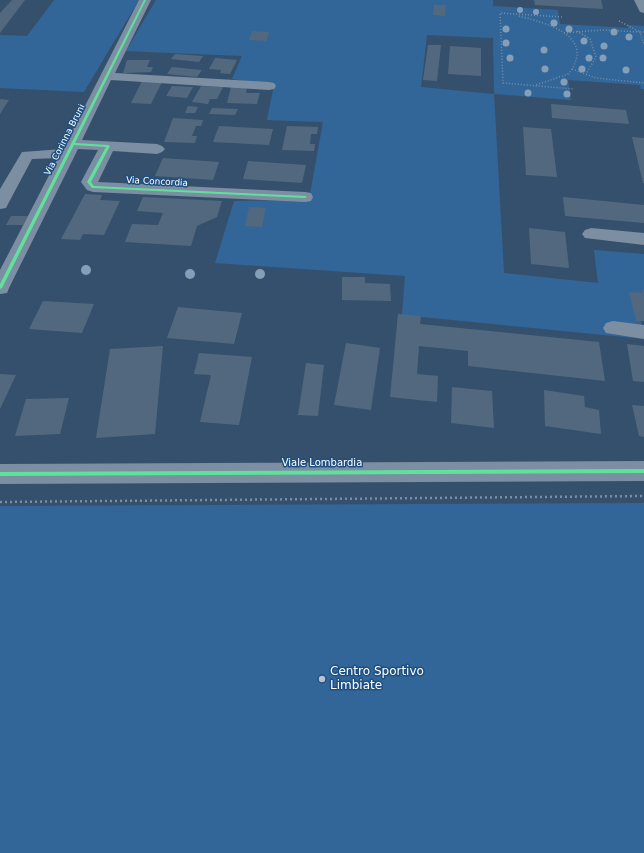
<!DOCTYPE html>
<style>
body{margin:0}
canvas{display:block;background:#35506c}
</style>
<canvas width="644" height="853"></canvas>
<script>
const context = document.querySelector('canvas').getContext('2d');
context.lineJoin = 'round';
function fill(path, color) { context.fillStyle = color; context.fill(path, 'evenodd'); }
function trace(path, color, width, dash) { context.strokeStyle = color; context.lineWidth = width; context.lineCap = dash ? 'butt' : 'round'; context.setLineDash(dash || []); context.stroke(path); }
function label(font, color, halo, rows, align = 'center') {
  context.font = font + ' "DejaVu Sans",sans-serif'; context.lineWidth = 3; context.setLineDash([]); context.textBaseline = 'middle'; context.strokeStyle = halo; context.fillStyle = color; for (const [text, x, y, turn = 0] of rows) {
    context.save(); context.translate(x, y); context.rotate((+turn || 0) * Math.PI / 180); context.textAlign = isNaN(turn) ? turn : align; if (halo) context.strokeText(text, 0, 0); context.fillText(text, 0, 0); context.restore();
  }
}
const green = new Path2D(`
 M54 0H139L84 92 0 88V35L27 36Z
 M156 0H493V6L558 10 560 24 628 28V25L644 26V89H641L640 85 568 80 571 100 494 94 504 273 598 283 594 250 644 254V289H642L643 293H630L636 320 641 321 644 339 402 315 405 276 215 263 234 201 309 200 323 122 267 120 274 85 232 79 242 56 126 51ZM427 35 493 38 494 94 421 87Z
 M644 503V853H0V506Z`);
const building = new Path2D(`
 M12 0H25L0 33V13Z
 M534 0H601L603 9 535 5Z
 M434 5H446L445 16 433 15Z
 M252 31 269 32 266 41 249 40Z
 M428 45H441L437 81 423 80Z
 M450 46 481 48V76L448 74Z
 M175 54 203 56 199 62 171 59Z
 M215 58 237 60 230 74 220 73 221 70 209 69Z
 M127 60H150L147 67H153L151 72 123 73Z
 M172 67 202 70 197 77 167 74Z
 M142 81 162 82 151 104 131 103Z
 M172 86 193 87 187 98 166 96Z
 M201 86 223 87 217 99H210L208 104 192 102Z
 M231 87H247L246 93H260L257 104 227 103Z
 M0 99 9 100 0 114Z
 M551 104 626 110 629 124 552 118Z
 M188 106 198 107 195 113H185Z
 M212 108 238 109 235 115 209 114Z
 M173 118 203 120 201 126H196L192 136H197L195 143 164 142Z
 M219 126 273 129 269 145 213 142Z
 M287 126 318 127 317 134H311L310 144H315L314 151 282 150Z
 M523 127 551 129 557 177 526 175Z
 M632 137 644 138V183H643Z
 M163 158 219 162 213 180 155 176Z
 M248 161 306 165 302 183 243 179Z
 M85 194 102 195 100 200 120 201 104 235 83 234 80 240 61 239Z
 M143 197 222 201 217 217 197 226 191 246 125 242 132 224 158 225 163 213 137 211Z
 M563 197 644 205V223L565 216Z
 M249 207 266 208 262 227 245 226Z
 M11 216H28L23 225H6Z
 M529 228 565 232 569 268 531 264Z
 M342 277H365V283L390 284 391 301 342 300Z
 M642 289H644V321H636L629 292 643 293Z
 M43 301 94 304 82 333 29 329Z
 M178 307 242 313 234 344 167 338Z
 M398 314 421 316 420 324 599 342 605 381 468 366V351L419 346 417 374 438 376 437 402 390 397Z
 M346 343 380 348 371 410 334 405Z
 M627 344 644 346V382L633 381Z
 M163 346 155 434 96 438 110 349Z
 M199 353 252 357 239 425 200 422 211 375 194 374Z
 M306 363 324 365 318 416 298 415Z
 M0 374 16 375 0 409Z
 M452 387 492 391 494 428 451 423Z
 M544 390 584 396 585 407 599 410 601 434 545 426Z
 M69 398 60 434 15 436 26 399Z
 M632 405 644 406V437L639 436Z`);
const pathFar1 = new Path2D(`
 M519 16C537 21 579 30 577 55 576 62 573 69 568 74L536 85
 M562 17 500 13 503 83 573 89
 M619 21 640 32H644
 M577 31 590 39 596 57 586 74
 M564 33 602 30 640 32 644 45
 M572 69 596 78 644 83`);
const path = new Path2D(`
 M0 502 644 496`);
const minor = new Path2D(`
 M139 0H151L115 73 269 82 274 83 276 86 274 89 269 90 111 80 82 140 157 144 162 146 165 149 162 152 157 154 113 151 98 182 305 192 311 193 313 197 311 201 305 202 93 192 87 190 81 182 98 150 78 149 9 288 7 293 0 294V270L58 158 32 159 8 204 6 208 0 209V189L22 152 63 149Z
 M634 0H644V13L640 12Z
 M591 228 644 233V245L585 238 582 234 585 230Z
 M613 321 644 325V339L606 333 603 328 606 323Z
 M644 461V481L0 484V464Z`);
const cycleway = new Path2D(`
 M144 0H146L75 143 108 145 110 146 91 182 94 186 305 196 307 197 305 198 93 188H92L87 182 106 147 74 145 2 288 0 289V284Z
 M644 469V473L0 476V472Z`);
const trees = [
 [520,10,3],
 [536,12,3],
 [554,23,3.5],
 [506,29,3.5],
 [569,29,3.5],
 [614,32,3.5],
 [629,37,3.5],
 [584,41,3.5],
 [506,43,3.5],
 [604,46,3.5],
 [544,50,3.5],
 [510,58,3.5],
 [589,58,3.5],
 [603,58,3.5],
 [545,69,3.5],
 [582,69,3.5],
 [626,70,3.5],
 [564,82,3.5],
 [528,93,3.5],
 [567,94,3.5],
 [86,270,5],
 [190,274,5],
 [260,274,5]
];
const markers = [
 [322,679,4,"#b8c2cc"]
];
const farStreetnames = [
 ["Via Corinna Bruni",65,140,-63],
 ["Via Concordia",157,182,3]
];
const streetNames = [
 ["Viale Lombardia",322,463]
];
const nearPoinames = [
 ["Centro Sportivo",330,672],
 ["Limbiate",330,686]
];
fill(green, '#326699');
fill(building, '#52687e');
trace(pathFar1, '#7b8ea2', 1.5, [1, 2]);
trace(path, '#7b8ea2', 2.5, [2, 3]);
fill(minor, '#7b8ea2');
fill(cycleway, '#60e19b');
context.fillStyle = '#869fb8';
for (const [x, y, r] of trees) { context.beginPath(); context.arc(x, y, r, 0, 2 * Math.PI); context.fill(); }
for (const [x, y, r, color] of markers) { const dot = new Path2D(); dot.arc(x, y, r, 0, 2 * Math.PI); context.fillStyle = color; context.fill(dot); trace(dot, '#1e4f82', 1.5); }
label('9px', '#fff', '#1e4f82', farStreetnames);
label('10px', '#fff', '#1e4f82', streetNames);
label('12px', '#fff', '#1e4f82', nearPoinames, 'left');
</script>
